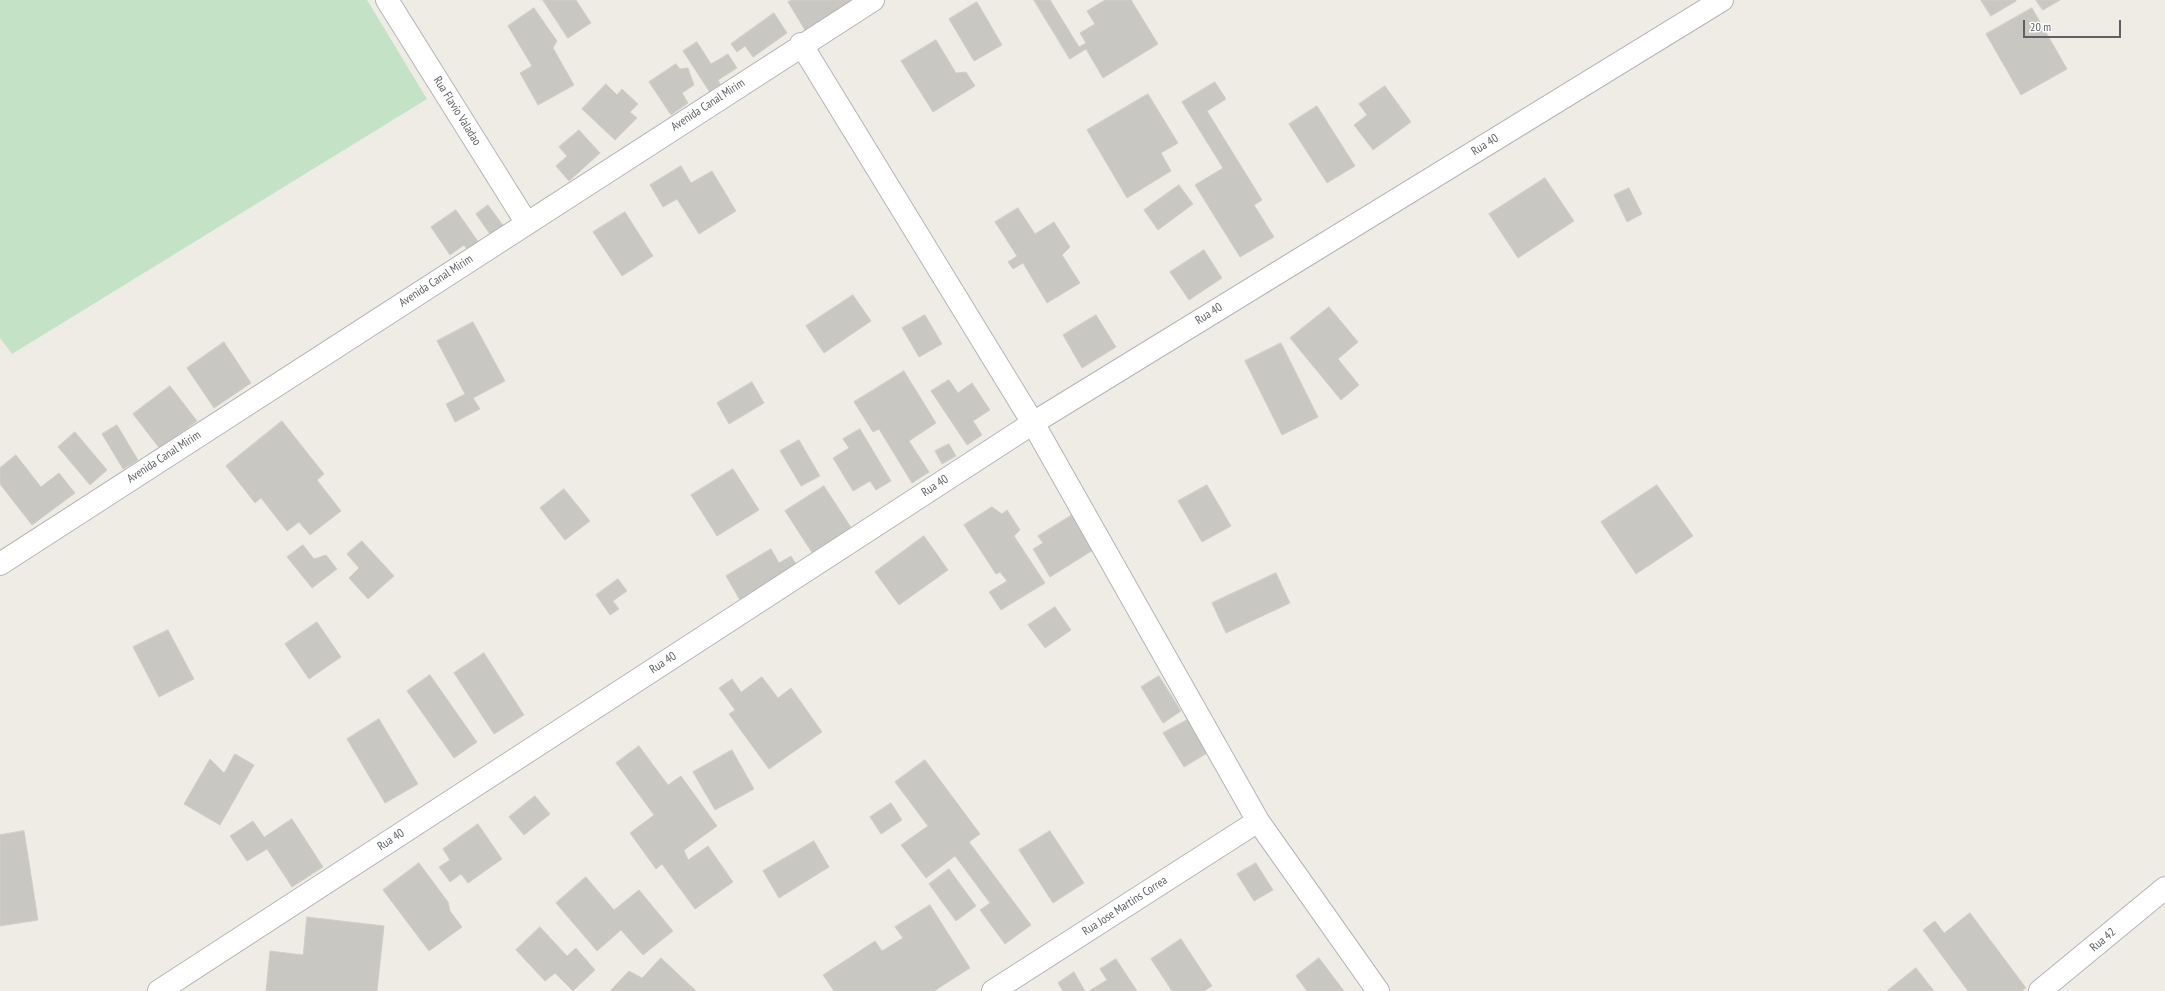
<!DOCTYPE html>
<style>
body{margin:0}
#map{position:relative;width:2165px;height:991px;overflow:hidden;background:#eeece5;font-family:"PT Sans Narrow",sans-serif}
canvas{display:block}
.scale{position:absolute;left:2023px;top:20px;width:98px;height:18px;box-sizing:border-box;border:2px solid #5d6064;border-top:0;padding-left:5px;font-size:12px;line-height:14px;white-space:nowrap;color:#5d6064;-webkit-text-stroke:3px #fff;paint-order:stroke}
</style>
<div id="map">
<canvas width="2165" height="991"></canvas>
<div class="scale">20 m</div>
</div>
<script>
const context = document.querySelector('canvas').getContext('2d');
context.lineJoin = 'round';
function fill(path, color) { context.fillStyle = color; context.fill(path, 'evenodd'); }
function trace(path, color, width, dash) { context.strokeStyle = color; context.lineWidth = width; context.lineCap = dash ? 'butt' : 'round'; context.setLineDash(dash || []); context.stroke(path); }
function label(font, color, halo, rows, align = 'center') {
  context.font = font + ' "PT Sans Narrow",sans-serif'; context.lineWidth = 3.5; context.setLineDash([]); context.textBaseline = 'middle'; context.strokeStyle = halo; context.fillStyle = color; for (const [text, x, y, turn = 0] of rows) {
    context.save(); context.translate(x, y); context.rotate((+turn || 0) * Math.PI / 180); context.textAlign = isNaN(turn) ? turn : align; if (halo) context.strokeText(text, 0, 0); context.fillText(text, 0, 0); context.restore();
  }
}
const green = new Path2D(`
 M0 0H367L427 99 12 354 0 338Z`);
const building = new Path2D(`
 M543 0H576L591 23 568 38Z
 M792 0H853L805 30 788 2Z
 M1034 0H1050L1079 47 1086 43 1080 33 1095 24 1087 11 1105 0H1131L1158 44 1103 78 1086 49 1070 59Z
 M1981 0H2016V1L1991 16Z
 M2036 0H2060L2043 10Z
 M977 2 1002 45 974 61 949 19Z
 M534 8 557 41 553 48 574 85 538 105 520 73 532 66 508 26Z
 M2032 8 2067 69 2021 95 1986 34Z
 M774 13 787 33 753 57 745 46 737 52 731 44Z
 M936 40 956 73 966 72 975 86 933 112 901 61Z
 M697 42 711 64 728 54 737 68 718 80 722 87 711 94 683 51Z
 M676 64 680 69 688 68 694 85 682 93 688 103 671 115 649 82Z
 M1215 82 1226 99 1207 111 1262 200 1254 205 1274 237 1240 257 1195 185 1223 168 1182 102Z
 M606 84 617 95 622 89 638 104 630 112 637 118 615 140 582 109Z
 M1385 86 1411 122 1373 150 1354 125 1367 115 1359 104Z
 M1148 94 1178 143 1161 153 1171 171 1127 198 1087 130Z
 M1317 106 1355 166 1327 183 1289 124Z
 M579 130 600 153 569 181 556 166 567 156 559 147Z
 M681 166 691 183 712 171 736 211 699 234 677 199 663 207 650 185Z
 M1545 178 1574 221 1518 258 1489 214Z
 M1179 185 1193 204 1158 230 1144 210Z
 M1629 188 1642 214 1627 222 1614 195Z
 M488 205 505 228 492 237 476 214Z
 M1018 208 1035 234 1054 222 1070 247 1062 255 1080 283 1047 303 1023 263 1013 269 1008 262 1017 256 995 222Z
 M456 210 479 243 468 251 464 245 450 255 431 227Z
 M625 212 653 256 622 276 593 232Z
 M1204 250 1222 278 1189 300 1170 272Z
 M853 295 871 321 824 353 806 326Z
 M1329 307 1358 342 1338 359 1359 385 1341 400 1290 338Z
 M925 315 942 344 919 357 902 328Z
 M1096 315 1116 347 1082 368 1063 335Z
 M473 322 505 381 473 398 480 409 455 422 446 404 465 394 437 341Z
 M224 342 251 383 214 408 187 368Z
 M1281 343 1318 417 1282 435 1245 361Z
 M904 371 936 423 909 441 929 472 912 483 879 429 873 432 854 402Z
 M949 380 958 393 972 383 990 410 973 421 982 435 967 445 931 391Z
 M752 382 764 403 729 424 717 403Z
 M170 386 197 421 160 449 133 414Z
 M282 421 324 474 317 480 341 511 310 535 299 522 287 531 261 498 255 503 226 466Z
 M117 425 138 460 123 469 102 434Z
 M860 429 891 481 876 490 870 481 853 491 833 458 849 448 843 439Z
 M75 432 107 470 90 485 58 447Z
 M799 440 820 476 801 486 780 451Z
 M949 444 956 456 942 464 935 451Z
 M16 455 41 487 59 473 75 493 32 525 0 484V468Z
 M733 469 759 510 717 536 691 495Z
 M1207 485 1231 526 1202 542 1178 501Z
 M1657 485 1693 536 1636 574 1601 522Z
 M824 486 852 529 813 554 785 511Z
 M564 489 590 521 565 540 540 508Z
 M992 507 1002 514 1007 510 1020 530 1014 536 1045 583 1001 610 989 592 1007 581 1000 572 996 574 964 525Z
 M1077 512 1098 547 1050 577 1033 549 1043 543 1038 536Z
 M924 536 948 570 899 605 875 572Z
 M362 541 394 576 368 599 349 578 359 568 347 554Z
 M303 545 314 559 326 555 337 569 312 588 287 557Z
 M771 549 779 563 791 556 797 566 740 600 726 576Z
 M1276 573 1290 603 1226 633 1212 603Z
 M618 579 627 591 613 601 619 609 610 615 596 595Z
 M1055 607 1071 630 1045 648 1028 625Z
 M317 622 341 657 309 679 285 644Z
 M168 630 194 679 159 697 133 647Z
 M484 653 524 715 494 734 454 673Z
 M430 675 477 742 454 758 407 691Z
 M1159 676 1181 711 1163 723 1141 687Z
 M762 677 778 698 791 688 822 732 769 769 729 714 735 710 719 688 732 679 741 692Z
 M379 719 418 784 385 803 347 739Z
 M1189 719 1209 752 1184 767 1163 733Z
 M639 746 668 785 681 776 717 826 684 850 688 860 708 846 733 882 695 909 662 864 656 869 630 833 654 815 616 763Z
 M732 750 754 789 715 810 693 772Z
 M235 754 254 765 220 825 184 804 210 759 224 773Z
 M925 760 980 834 969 842 1031 925 1005 944 980 910 990 903 955 856 926 878 901 845 928 826 895 782Z
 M535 796 550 814 524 835 509 817Z
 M891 803 902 820 881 834 870 817Z
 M292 819 323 867 292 887 267 849 247 861 230 836 253 821 264 837Z
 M478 824 502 859 468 883 461 874 450 882 439 867 450 860 443 849Z
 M24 831 38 920 0 926V835Z
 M1050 831 1084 883 1053 903 1019 850Z
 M814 841 829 867 779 898 763 871Z
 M419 863 448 902 450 911 462 927 429 951 383 890Z
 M1256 863 1273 890 1254 901 1237 874Z
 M949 869 976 906 956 921 929 884Z
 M586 877 614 910 639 890 673 931 643 955 621 930 597 951 556 903Z
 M930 905 970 968 934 991H834L823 975 875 941 882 951 903 938 895 927Z
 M1970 913 2026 988 2022 991H1968L1923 930 1935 921 1944 933Z
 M307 917 384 926 377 991H266L270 951 303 955Z
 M540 927 567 956 576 948 595 970 573 991 555 973 545 981 516 950Z
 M1181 939 1212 986 1204 991H1172L1151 959Z
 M661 958 696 991H610L629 971 642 978Z
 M1319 958 1344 991H1307L1296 976Z
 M1116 959 1137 991H1089L1107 980 1100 969Z
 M1916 968 1934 991H1887Z
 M1074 972 1085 991H1063L1058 983Z`);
const minor = new Path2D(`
 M387 0 526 222
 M801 44 1033 423 1258 821 1378 991
 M0 564 873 0
 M159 991 1033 423 1722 0
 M993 991 1258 821
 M2040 991 2165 888`);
const streetNames = [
 ["Avenida Canal Mirim",708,105,-33],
 ["Rua Flavio Valadao",457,111,58],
 ["Rua 40",1485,145,-32],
 ["Avenida Canal Mirim",436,281,-33],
 ["Rua 40",1209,314,-32],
 ["Avenida Canal Mirim",164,457,-33],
 ["Rua 40",935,486,-33],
 ["Rua 40",663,663,-33],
 ["Rua 40",391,840,-33],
 ["Rua Jose Martins Correa",1125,906,-33],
 ["Rua 42",2103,940,-40]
];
fill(green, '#c4e3c6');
fill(building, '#c9c7c2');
trace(building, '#d2cec4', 1);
trace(minor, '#b2b5b9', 24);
trace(minor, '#fff', 22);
label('12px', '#5d6064', '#fff', streetNames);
</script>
